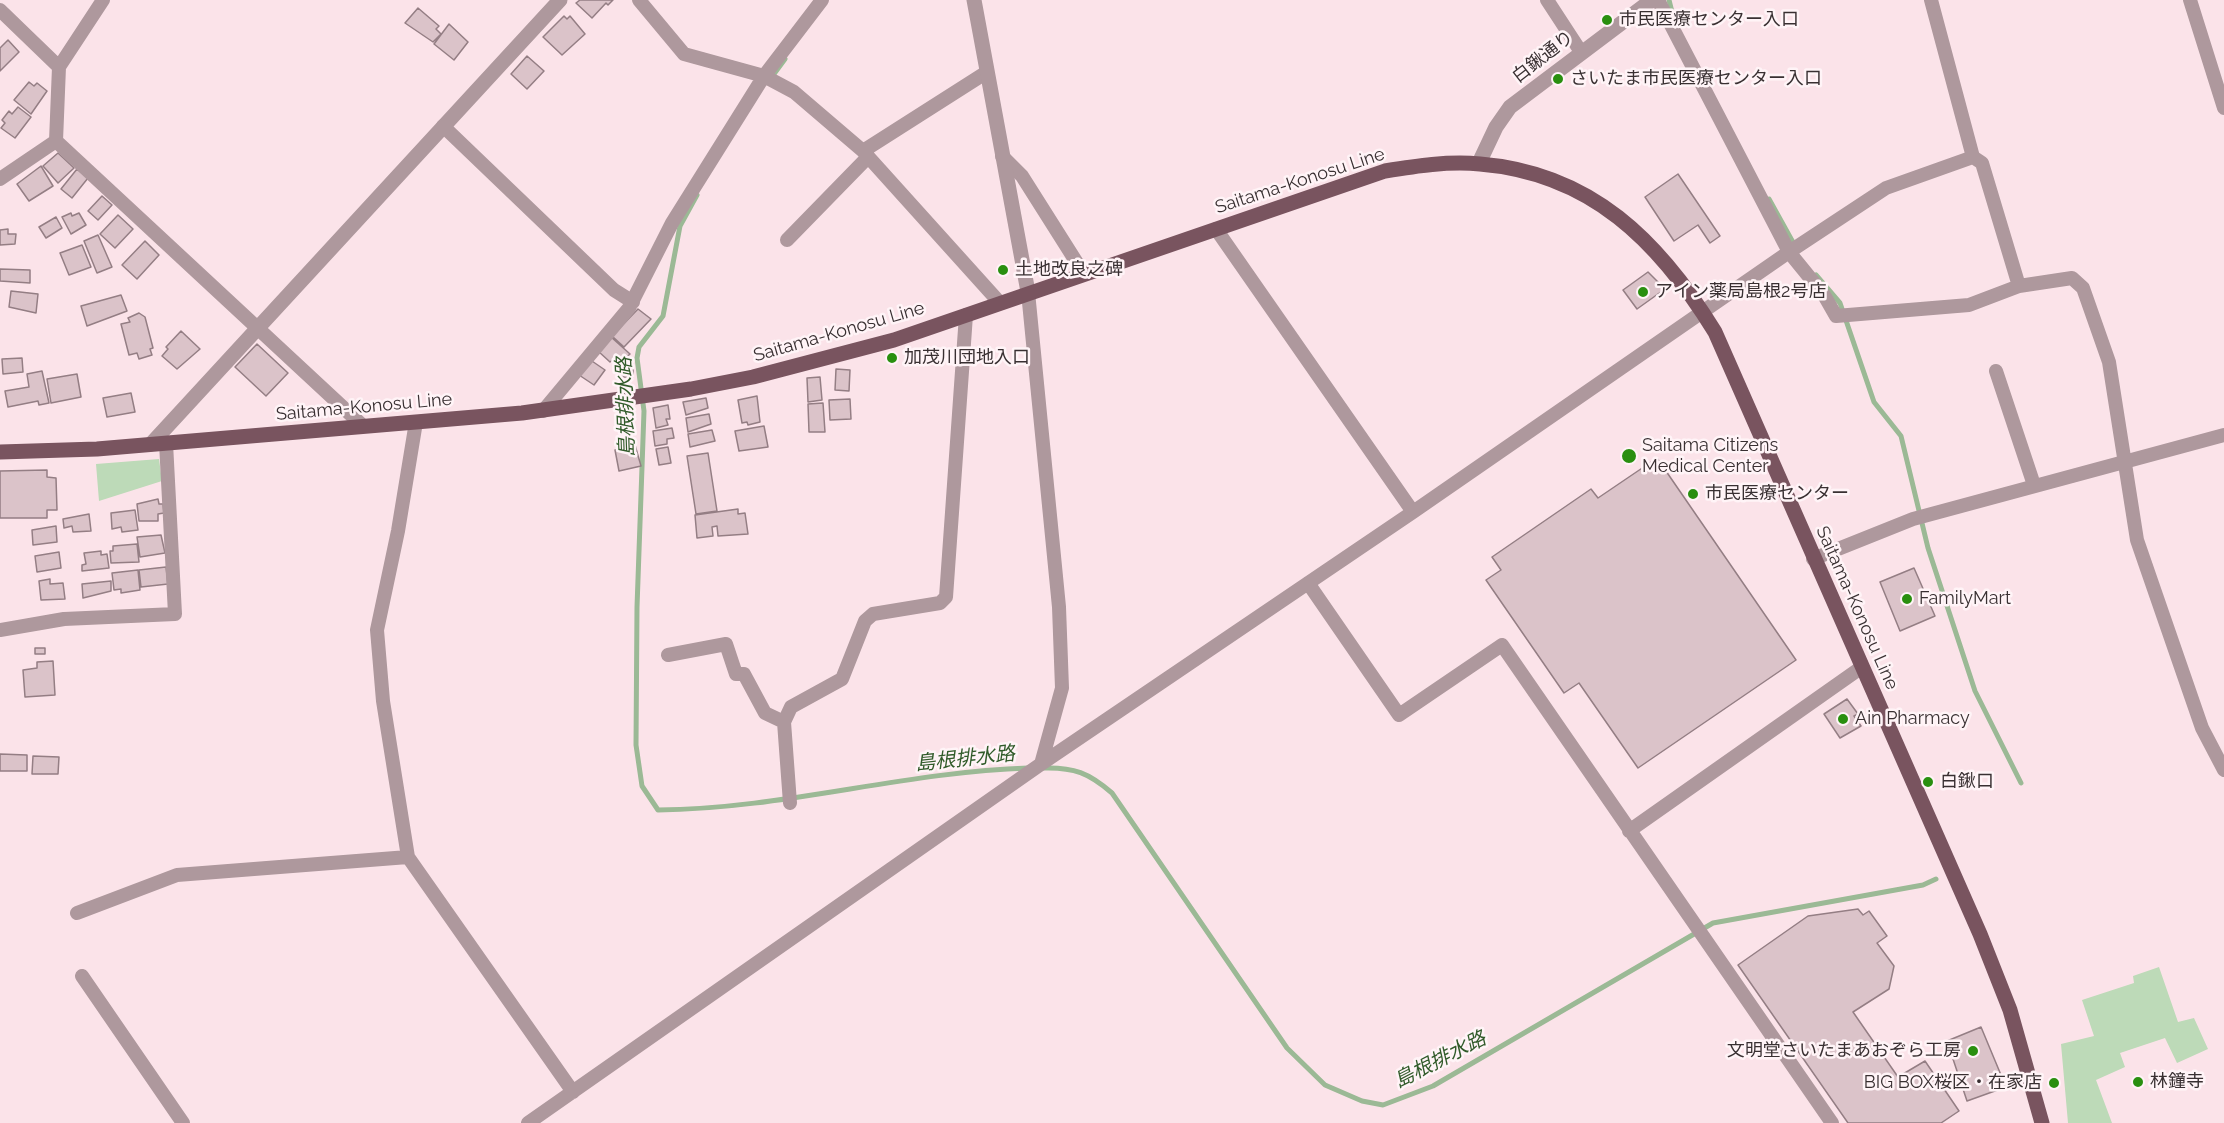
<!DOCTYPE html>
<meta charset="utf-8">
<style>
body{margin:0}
canvas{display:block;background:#fbe3e9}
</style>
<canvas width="2224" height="1123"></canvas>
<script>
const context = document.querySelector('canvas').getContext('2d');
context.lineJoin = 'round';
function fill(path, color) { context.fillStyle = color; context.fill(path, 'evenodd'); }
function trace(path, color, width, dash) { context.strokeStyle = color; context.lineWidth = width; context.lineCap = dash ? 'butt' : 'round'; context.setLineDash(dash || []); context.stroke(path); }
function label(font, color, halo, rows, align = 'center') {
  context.font = font + ' Raleway,"Noto Sans JP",sans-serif'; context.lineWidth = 5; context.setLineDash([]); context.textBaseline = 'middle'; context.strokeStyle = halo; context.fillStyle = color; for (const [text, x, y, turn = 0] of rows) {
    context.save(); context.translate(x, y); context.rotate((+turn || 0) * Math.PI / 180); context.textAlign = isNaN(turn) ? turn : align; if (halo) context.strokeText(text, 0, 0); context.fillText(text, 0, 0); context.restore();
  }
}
const green = new Path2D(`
 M159 459 162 481 99 501 96 464Z
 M2159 967 2178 1022 2194 1018 2208 1049 2177 1063 2165 1038 2120 1053 2125 1067 2096 1080 2112 1123H2068L2061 1044 2094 1036 2082 1000 2134 983 2133 976Z`);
const stream = new Path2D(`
 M1669 0 1673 16
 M771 78 785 59
 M697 195 680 226 663 316 639 347 637 358 644 411 637 607 636 745 642 786 658 810C782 809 903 772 1028 768
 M1769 199 1795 246
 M1816 275 1840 303 1874 402 1901 436 1928 548 1975 691 2021 783
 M1043 768C1074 767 1089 773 1112 793L1287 1048 1325 1085 1362 1101 1383 1105 1433 1086 1713 923 1923 885 1936 879`);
const building = new Path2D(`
 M580 0H613L608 5 606 3 592 18 576 3Z
 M418 8 439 26 436 29 441 34 433 42 405 23Z
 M564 16 567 19 570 16 585 34 562 55 543 37Z
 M449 24 468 42 454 60 434 44Z
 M8 40 19 52 0 71V48Z
 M527 56 544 71 527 89 511 74Z
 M29 82 34 86 37 83 47 91 31 114 14 100Z
 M18 107 31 117 15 138 1 128 5 123 2 120 9 111 12 114Z
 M58 153 74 168 58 183 43 166Z
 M41 166 53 186 29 201 17 184Z
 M77 169 88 178 72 198 61 189Z
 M1678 174 1720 236 1710 243 1698 225 1674 241 1645 197Z
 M102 196 112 205 98 220 88 211Z
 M71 213 72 216 79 213 86 225 71 234 62 217Z
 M118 215 133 229 115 248 100 234Z
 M56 217 62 228 46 238 39 227Z
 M8 229V234H16L15 244 0 245V230Z
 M98 235 112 267 97 273 84 241Z
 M145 241 159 255 137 279 122 265Z
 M82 245 91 267 69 275 60 253Z
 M0 269 30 270V283L0 281Z
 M1648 272 1665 289 1637 309 1623 290Z
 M11 291 38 294 36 313 9 307Z
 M121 295 127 311 87 326 81 306Z
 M638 309 651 319 624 347 612 336Z
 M139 313 145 317 153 348 150 349 152 355 139 359 137 353 129 355 121 324 130 322 128 318Z
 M181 331 200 349 177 369 162 356 168 349 166 347Z
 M611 337 630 354 620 363 615 358 610 362 598 351Z
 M257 344 288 373 266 396 235 367Z
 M22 358 23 372 3 374 2 359Z
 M589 359 605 370 594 385 579 375Z
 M633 364V377H622V365Z
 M836 369 850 370 849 391 835 390Z
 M42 371 49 403 39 405 38 401 8 407 5 391 29 387 27 374Z
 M77 374 81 397 51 403 47 379Z
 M820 377 822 400 808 402 807 378Z
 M131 393 135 412 107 417 103 398Z
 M757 396 760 422 748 425 747 422 742 423 738 400Z
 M706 398 708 408 686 415 683 402Z
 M850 399 851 419 830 420 829 400Z
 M823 403 825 432H809L808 404Z
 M668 405 670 419H666L668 425 656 428 653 408Z
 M709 414 711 424 688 432 686 418Z
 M764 426 768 447 739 451 735 431Z
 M672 428 674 438 667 439V444L655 446 653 431Z
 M712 430 715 441 690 447 688 434Z
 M635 445 641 466 619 471 615 450Z
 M668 447 671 463 659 465 656 449Z
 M708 453 717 511 696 514 687 456Z
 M1657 458 1796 660 1638 768 1579 683 1564 693 1486 580 1501 570 1492 557 1591 489 1598 498Z
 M47 470V477L56 478 57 510H47V518H0V471Z
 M158 499 159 504H163L164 513 158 514V521H139L137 504Z
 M738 509V514L745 513 748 534 718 536 717 526 712 527 713 536 697 538 695 515Z
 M135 510 138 530 122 532 121 527 112 529 111 513Z
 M89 514 91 531 73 532 72 526 64 528 63 519Z
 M56 526 57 542 33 545 32 530Z
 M161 535 165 553 140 557 137 537Z
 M137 544 139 562 111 563 110 551H113V546Z
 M101 551V555L107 554 109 568 82 571V565L86 564 84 553Z
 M59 552 61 568 37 572 35 556Z
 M166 567 168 584 141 587 139 570Z
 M1914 568 1935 616 1900 631 1880 582Z
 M138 570 140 590 121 593V589L114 590 112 573Z
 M50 579V584L63 583 65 599 41 600 39 581Z
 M111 581V591L83 598 82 584Z
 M35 648H45V654H35Z
 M53 661 55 695 25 697 23 670 37 668V662Z
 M1847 699 1858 714 1854 716 1861 726 1840 738 1824 714Z
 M0 754 27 755V771H0Z
 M33 756 59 757 58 774H32Z
 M1858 909 1863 915 1869 911 1887 936 1877 943 1894 966 1889 989 1853 1012 1898 1077 1925 1061 1959 1111 1941 1123H1848L1738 965 1808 916Z
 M1981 1027 2006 1087 1967 1101 1947 1041Z`);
const minor = new Path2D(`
 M639 0 684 54 764 76 794 92 863 151 1000 303
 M1547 0 1581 52
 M1658 0 1789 252 1824 295 1836 316 1969 305 2019 286
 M1931 0 1973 157 1982 163 2019 286 2072 278 2083 288 2109 362 2137 540 2202 728 2224 770
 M2190 0 2224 108
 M0 10 59 67 56 141 363 426
 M59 67 103 0
 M443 126 614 290 633 302
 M863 151 987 72
 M1002 156 1022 176 1084 274
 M0 179 56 141
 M1216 229 1413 512
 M787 240 868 157
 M1028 292 1059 607 1062 688 1041 764
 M1996 371 2034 485
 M543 411 629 308 672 223 764 76 822 0
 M416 422 398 531 377 630 383 701 408 857 573 1092
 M1813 559 1913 519 2224 435
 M1308 583 1399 715 1502 645 1832 1123
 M0 630 64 619 175 614 166 443
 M668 655 726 644 736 674H744L765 713 784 722
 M790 803 784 722 791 707 842 679 865 621 873 614 940 603 946 597 966 315
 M1629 831 1862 667
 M77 913 177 875 408 857
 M82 976 183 1123
 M528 1123 1041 764 1413 512 1789 252 1886 188 1973 157`);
const tertiary = new Path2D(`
 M974 0 1028 292
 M1479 163 1496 127 1510 107 1652 0
 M151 444 560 0`);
const primary = new Path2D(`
 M0 452 97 449 522 413 691 389 753 377 894 340 1385 171C1416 166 1448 161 1480 164 1591 173 1659 241 1715 332L1980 934 2010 1010 2042 1123`);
const markers = [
 [1607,20,6,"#298f0f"],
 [1558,79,6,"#298f0f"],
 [1003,270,6,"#298f0f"],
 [1643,292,6,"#298f0f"],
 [892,358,6,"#298f0f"],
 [1629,456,8,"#298f0f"],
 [1693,494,6,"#298f0f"],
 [1907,599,6,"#298f0f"],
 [1843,719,6,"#298f0f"],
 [1928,782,6,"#298f0f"],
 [1973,1051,6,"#298f0f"],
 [2138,1082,6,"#298f0f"],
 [2054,1083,6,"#298f0f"]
];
const poiNames = [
 ["市民医療センター入口",1619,20],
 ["さいたま市民医療センター入口",1570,79],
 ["土地改良之碑",1015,270],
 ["アイン薬局島根2号店",1655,292],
 ["加茂川団地入口",904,358],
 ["Saitama Citizens",1642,446],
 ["Medical Center",1642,467],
 ["市民医療センター",1705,494],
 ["FamilyMart",1919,599],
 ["Ain Pharmacy",1855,719],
 ["白鍬口",1940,782],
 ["文明堂さいたまあおぞら工房",1961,1051,"right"],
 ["林鐘寺",2150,1082],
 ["BIG BOX桜区・在家店",2042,1083,"right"]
];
const streetNames = [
 ["白鍬通り",1543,57,-38],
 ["Saitama-Konosu Line",1300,181,-18],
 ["Saitama-Konosu Line",839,332,-16],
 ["Saitama-Konosu Line",364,407,-5],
 ["Saitama-Konosu Line",1857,608,66]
];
const waterNames = [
 ["島根排水路",626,407,-92],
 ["島根排水路",965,759,-6],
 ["島根排水路",1440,1060,-27]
];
fill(green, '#bddab8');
trace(stream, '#9bb995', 5);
fill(building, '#dbc3c9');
trace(building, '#947e84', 1.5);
trace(minor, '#ae989d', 14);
trace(tertiary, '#ae989d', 15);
trace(primary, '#79545f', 15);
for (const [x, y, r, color] of markers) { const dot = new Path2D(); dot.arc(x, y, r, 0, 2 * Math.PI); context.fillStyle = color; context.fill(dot); trace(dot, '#fff4f7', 2); }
label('18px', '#393032', '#fff4f7', poiNames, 'left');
label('18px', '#393032', '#fff4f7', streetNames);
label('italic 20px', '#315b2a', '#fff4f7', waterNames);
</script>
